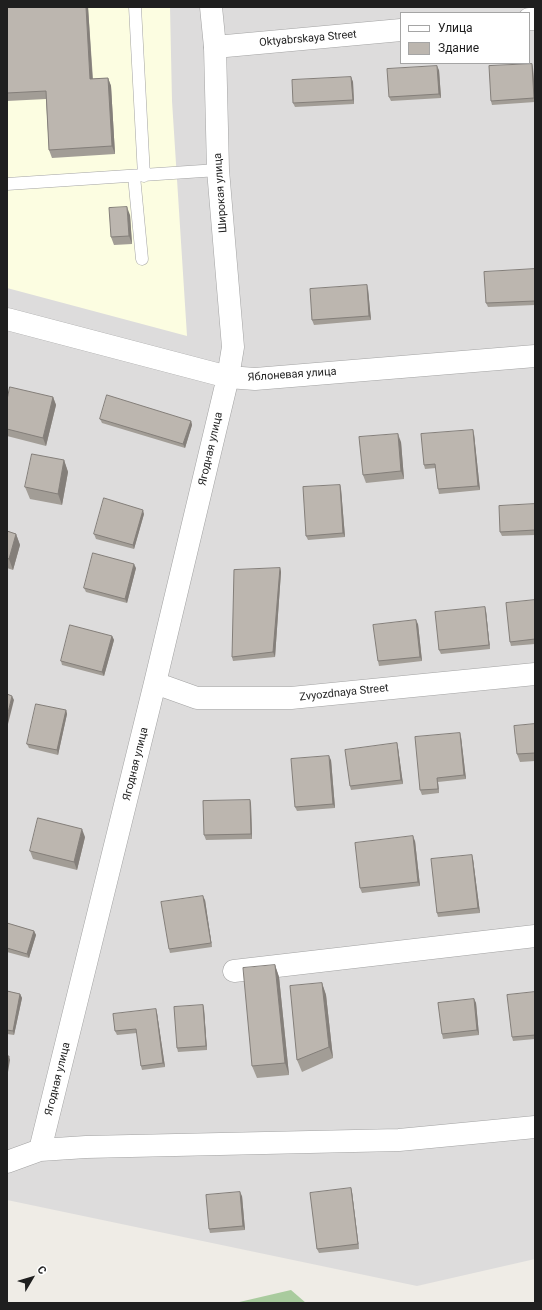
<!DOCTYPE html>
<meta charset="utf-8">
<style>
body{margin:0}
#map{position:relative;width:542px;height:1310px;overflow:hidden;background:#efece6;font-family:Roboto,sans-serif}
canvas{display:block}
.frame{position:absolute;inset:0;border:8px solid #1f1f1f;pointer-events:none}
.legend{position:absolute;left:400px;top:12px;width:130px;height:52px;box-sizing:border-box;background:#fff;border:1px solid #a5a5a5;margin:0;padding:5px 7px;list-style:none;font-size:12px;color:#1f1f1f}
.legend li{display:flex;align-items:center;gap:8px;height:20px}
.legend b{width:20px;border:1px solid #a5a5a5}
.north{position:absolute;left:12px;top:1258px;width:40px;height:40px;-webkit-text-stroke:3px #fff;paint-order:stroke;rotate:52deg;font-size:11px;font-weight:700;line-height:16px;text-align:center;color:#1f1f1f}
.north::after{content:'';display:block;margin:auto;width:14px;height:18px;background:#1f1f1f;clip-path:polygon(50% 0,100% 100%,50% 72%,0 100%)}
</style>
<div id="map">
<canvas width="542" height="1310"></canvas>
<div class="frame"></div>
<ul class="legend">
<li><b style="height:5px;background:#fff"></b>Улица</li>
<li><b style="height:11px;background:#bcb6af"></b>Здание</li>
</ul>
<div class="north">С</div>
</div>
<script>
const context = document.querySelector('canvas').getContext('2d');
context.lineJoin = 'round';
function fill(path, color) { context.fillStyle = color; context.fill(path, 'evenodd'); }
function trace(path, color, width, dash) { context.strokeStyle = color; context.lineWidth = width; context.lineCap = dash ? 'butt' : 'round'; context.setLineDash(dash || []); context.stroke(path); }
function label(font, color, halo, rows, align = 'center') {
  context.font = font + ' Roboto,sans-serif'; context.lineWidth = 3; context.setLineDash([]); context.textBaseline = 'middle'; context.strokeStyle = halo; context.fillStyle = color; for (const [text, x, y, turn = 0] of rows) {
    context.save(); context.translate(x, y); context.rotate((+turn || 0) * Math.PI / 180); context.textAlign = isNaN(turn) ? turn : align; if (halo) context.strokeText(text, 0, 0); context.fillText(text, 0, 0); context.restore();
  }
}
const residential = new Path2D(`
 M7 7H535V1259L417 1286 7 1200ZM401 13H529V63H401Z`);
const education = new Path2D(`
 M7 7H170L172 101 187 336 7 288Z`);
const forest = new Path2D(`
 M291 1290 306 1303H235Z`);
const service = new Path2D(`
 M135 7 144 176
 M134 176 142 259
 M7 184 218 170`);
const minor = new Path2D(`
 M529 19H535
 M215 47 401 30
 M7 319 228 377 155 683 40 1150
 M155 683 197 698H291L535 674
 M234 971 535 936
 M7 1162 40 1150 86 1147 399 1140 535 1127`);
const tertiary = new Path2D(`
 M211 7 215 47 218 170 233 347 228 377 255 379 535 356`);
const wall = new Path2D(`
 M7 7H88L93 79 108 78 111 86 115 154 52 158 49 150 46 99 7 101Z
 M533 68 535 102 492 105 491 101Z
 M439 70 441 98 391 101 389 97Z
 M351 77 353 82 354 104 295 107 293 103Z
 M130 215 132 244 114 245 111 237Z
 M535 269V305L488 307 486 303Z
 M368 289 371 320 314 325 312 320Z
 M53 397 56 405 46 446 7 436V400Z
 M100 419 191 421 192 425 185 448 102 423Z
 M474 434 480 490 439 494 438 489 436 468 425 469 424 465Z
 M401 442 404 479 366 483 363 475Z
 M64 460 68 472 62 505 30 499 25 487Z
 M340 485 341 489 345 537 308 540 306 536Z
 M535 504V535L502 536 500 532Z
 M144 514 134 549 96 539 94 534Z
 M7 531 16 534 20 545 13 570 7 568Z
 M136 568 127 603 86 592 84 588Z
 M280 568 281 572 275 657 233 661 232 657Z
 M535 600V644L511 646 510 642Z
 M486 611 490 649 441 654 439 650Z
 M418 624 422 661 379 666 378 661Z
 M112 636 114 640 104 676 62 665 61 661Z
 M66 710 67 714 58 755 29 748 27 744Z
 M535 724V761L520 762 517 754Z
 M461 737 466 779 438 782 439 793 422 795 420 790Z
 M397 743 398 748 403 784 351 790 350 786Z
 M331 760 335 808 297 811 295 807Z
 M250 800 251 804 252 839 206 840 204 835Z
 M85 837 77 870 33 859 30 851Z
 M415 841 420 886 362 893 360 888Z
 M473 859 480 913 438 917 437 913Z
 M205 900 212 947 170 953 169 949Z
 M7 923 34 931 36 935 29 958 7 952Z
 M275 965 279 977 289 1075 257 1078 252 1066Z
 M322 983 326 995 333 1058 302 1072 297 1060Z
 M7 991 20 994 22 998 14 1035 7 1034Z
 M535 992V1039L513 1041 512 1037Z
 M474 999 476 1003 479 1035 443 1039 442 1034Z
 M203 1005 204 1009 207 1050 178 1052 177 1048Z
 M157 1013 165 1067 142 1070 141 1066 137 1033 117 1035 115 1031Z
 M351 1188 352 1192 359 1249 319 1253 317 1249Z
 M242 1196 245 1230 210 1233 209 1229Z`);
const shadedWall = new Path2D(`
 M86 7H88L93 87 90 79Z
 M532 64 533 68 535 101 534 98Z
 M437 66 439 70 441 98 439 94Z
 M351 77 353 82 354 104 353 100Z
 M108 78 111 86 115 154 112 146Z
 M127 207 130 215 132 244 129 236Z
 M367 285 368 289 371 320 369 316Z
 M53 397 56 405 46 446 43 438Z
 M191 421 192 425 185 448 183 444Z
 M473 430 474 434 480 490 478 486Z
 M398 434 401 442 404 479 401 471Z
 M64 460 68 472 62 505 58 494Z
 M340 485 341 489 345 537 343 533Z
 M143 510 144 514 134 549 133 545Z
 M16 534 20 545 13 570 9 559Z
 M134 564 136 568 127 603 125 599Z
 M280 568 281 572 275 657 273 652Z
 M485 607 486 611 490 649 489 645Z
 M416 620 418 624 422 661 420 657Z
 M112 636 114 640 104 676 102 672Z
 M12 696 14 700 7 728V717Z
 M66 710 67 714 58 755 57 750Z
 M460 733 461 737 466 779 464 775Z
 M397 743 398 748 403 784 401 780Z
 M329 756 331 760 335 808 333 804Z
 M437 778 438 782 439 793 438 789Z
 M250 800 251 804 252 839 251 834Z
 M82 829 85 837 77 870 74 862Z
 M413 836 415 841 420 886 418 882Z
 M472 855 473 859 480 913 478 908Z
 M203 896 205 900 212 947 211 943Z
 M34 931 36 935 29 958 27 954Z
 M275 965 279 977 289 1075 285 1063Z
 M322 983 326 995 333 1058 329 1047Z
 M20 994 22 998 14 1035 13 1031Z
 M474 999 476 1003 479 1035 477 1030Z
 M203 1005 204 1009 207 1050 206 1046Z
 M156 1009 157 1013 165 1067 163 1063Z
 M9 1056 10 1060 7 1078V1065Z
 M351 1188 352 1192 359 1249 358 1244Z
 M240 1192 242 1196 245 1230 243 1226Z`);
const building = new Path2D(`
 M7 7H86L90 79 108 78 112 146 49 150 46 91 7 93Z
 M532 64 534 98 491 101 489 66Z
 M437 66 439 94 389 97 387 69Z
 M351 77 353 100 293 103 292 80Z
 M127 207 129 236 111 237 109 208Z
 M535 269V301L486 303 484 272Z
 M367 285 369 316 312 320 310 289Z
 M10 387 53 397 43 438 7 429V400Z
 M107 395 191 421 183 444 100 419Z
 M473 430 478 486 438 489 435 464 424 465 421 434Z
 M398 434 401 471 363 475 359 437Z
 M32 454 64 460 58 494 25 487Z
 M340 485 343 533 306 536 303 487Z
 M104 498 143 510 133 545 94 534Z
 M535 504V530L500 532 499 506Z
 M7 531 16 534 9 559 7 558Z
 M93 553 134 564 125 599 84 588Z
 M280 568 273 652 232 657 234 570Z
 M535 600V639L510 642 506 603Z
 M485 607 489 645 439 650 435 612Z
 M416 620 420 657 378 661 373 625Z
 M70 625 112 636 102 672 61 661Z
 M7 694 12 696 7 717Z
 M36 704 66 710 57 750 27 744Z
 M535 724V753L517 754 514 726Z
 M460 733 464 775 437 778 438 789 420 790 415 737Z
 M397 743 401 780 350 786 345 750Z
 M329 756 333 804 295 807 291 759Z
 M250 800 251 834 204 835 203 801Z
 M38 818 82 829 74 862 30 851Z
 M413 836 418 882 360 888 355 843Z
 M472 855 478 908 437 913 431 859Z
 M203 896 211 943 169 949 161 902Z
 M7 923 34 931 27 954 7 948Z
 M275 965 285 1063 252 1066 243 968Z
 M322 983 329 1047 297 1060 290 986Z
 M7 991 20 994 13 1031 7 1030Z
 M535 992V1035L512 1037 507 995Z
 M474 999 477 1030 442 1034 438 1003Z
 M203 1005 206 1046 177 1048 174 1007Z
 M156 1009 163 1063 141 1066 136 1029 115 1031 113 1014Z
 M7 1056H9L7 1065Z
 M351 1188 358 1244 317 1249 310 1193Z
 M240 1192 243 1226 209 1229 206 1195Z`);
const streetNames = [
 ["Oktyabrskaya Street",308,39,-5],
 ["Широкая улица",221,193,-94],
 ["Яблоневая улица",292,375,-4],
 ["Ягодная улица",211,449,-77],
 ["Zvyozdnaya Street",344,693,-6],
 ["Ягодная улица",136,764,-76],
 ["Ягодная улица",58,1079,-76]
];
fill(residential, '#dddcdc');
fill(education, '#fcfde1');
fill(forest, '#a9cb9e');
trace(service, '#a3a3a3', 13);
trace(minor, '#a3a3a3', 23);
trace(tertiary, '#a3a3a3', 23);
trace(service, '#fff', 12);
trace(minor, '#fff', 22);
trace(tertiary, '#fff', 22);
fill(wall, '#a29d96');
fill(shadedWall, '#847f7a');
fill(building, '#bcb6af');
trace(building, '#847f7a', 1);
label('11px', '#1f1f1f', '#fff', streetNames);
</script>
